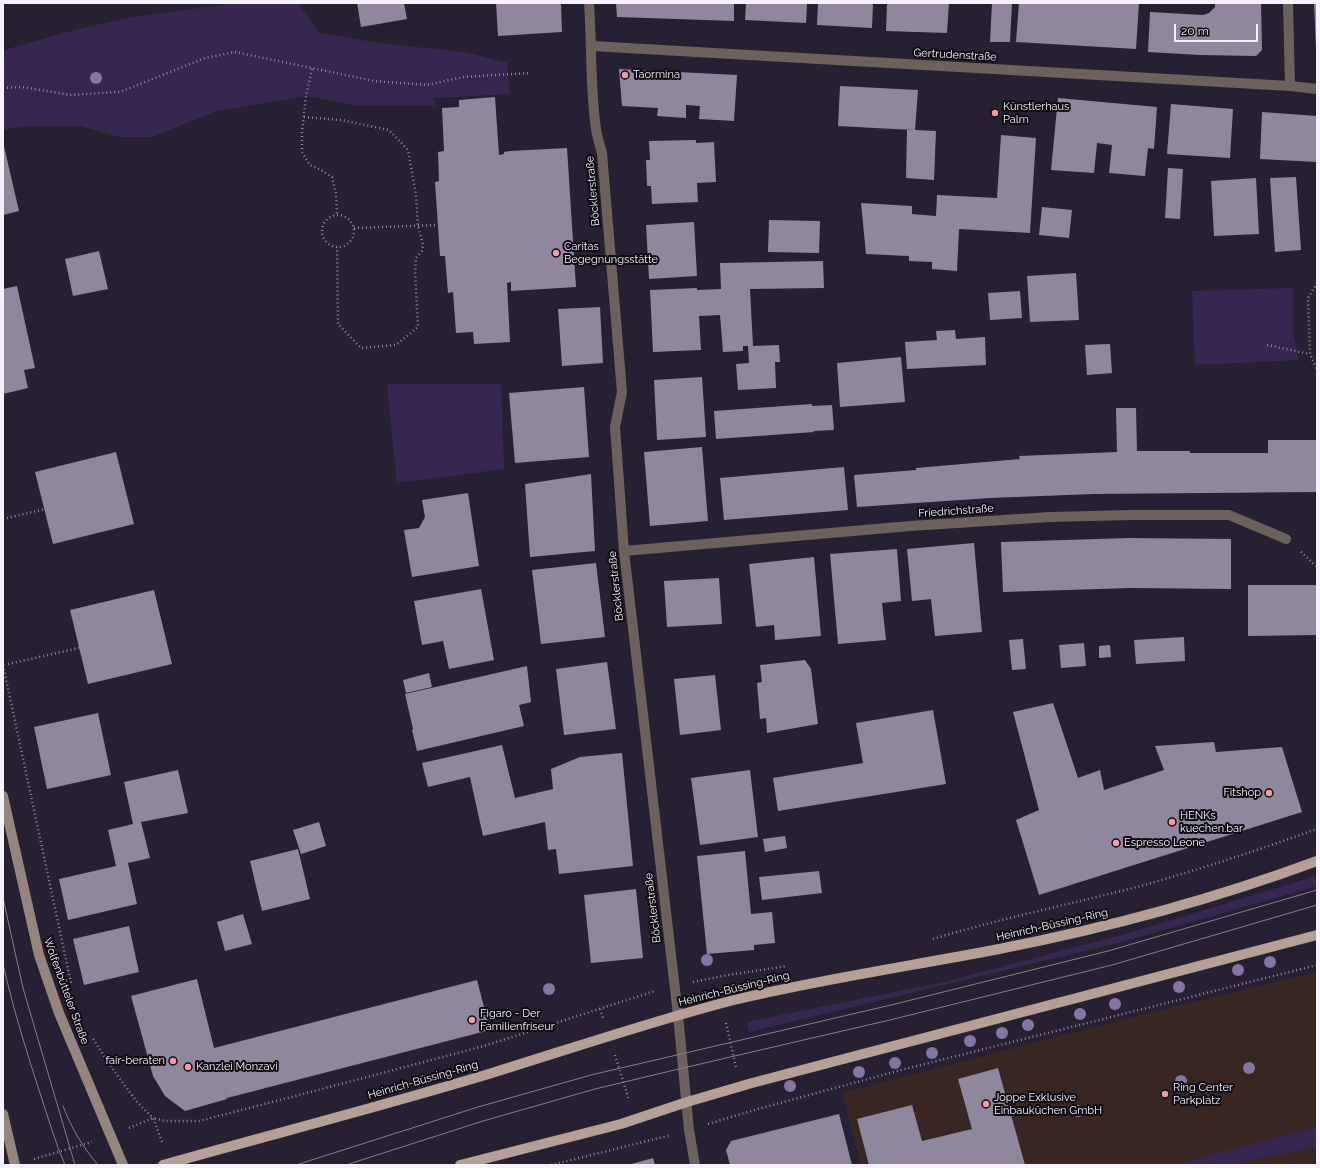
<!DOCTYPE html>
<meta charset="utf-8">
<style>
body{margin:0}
#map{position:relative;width:1320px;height:1168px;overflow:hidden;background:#272032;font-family:Raleway,sans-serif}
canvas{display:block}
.frame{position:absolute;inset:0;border:4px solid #f6f2ff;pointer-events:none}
.scale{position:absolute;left:1174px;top:24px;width:84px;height:18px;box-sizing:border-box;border:2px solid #f6f2ff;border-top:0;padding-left:5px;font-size:12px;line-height:14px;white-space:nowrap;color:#f6f2ff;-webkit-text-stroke:3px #0e0b13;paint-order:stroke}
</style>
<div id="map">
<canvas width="1320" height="1168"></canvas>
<div class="frame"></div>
<div class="scale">20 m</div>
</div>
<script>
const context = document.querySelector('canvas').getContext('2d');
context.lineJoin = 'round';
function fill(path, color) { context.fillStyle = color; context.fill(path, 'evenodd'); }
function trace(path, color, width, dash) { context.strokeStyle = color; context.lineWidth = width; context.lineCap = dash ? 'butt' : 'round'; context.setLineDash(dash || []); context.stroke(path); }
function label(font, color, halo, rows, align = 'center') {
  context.font = font + ' Raleway,sans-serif'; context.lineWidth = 4; context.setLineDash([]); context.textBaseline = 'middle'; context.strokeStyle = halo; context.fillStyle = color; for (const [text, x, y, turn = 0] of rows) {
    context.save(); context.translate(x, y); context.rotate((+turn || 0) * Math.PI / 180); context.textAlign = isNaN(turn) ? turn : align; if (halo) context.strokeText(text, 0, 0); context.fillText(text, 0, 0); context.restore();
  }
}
const industrial = new Path2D(`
 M1317 972V1165H861L842 1093 1145 1014Z`);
const green = new Path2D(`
 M236 3H298L319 33 386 44 464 52 507 63 510 94 434 98V106H359L306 96 217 111 151 137H119L81 126H25L3 130V52L11 48 78 29 133 17Z
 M1293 288V333L1299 360 1195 365 1192 291Z
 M387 384H501L504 469 397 483Z
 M1317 875V886L1122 942 749 1032 747 1022 944 982 1125 934 1303 880Z
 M1317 1127V1147L1226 1165H1173Z`);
const building = new Path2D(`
 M357 3H404L407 19 361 27Z
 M496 3H561L562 32 498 36Z
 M616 3H734V21L617 17Z
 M746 3H807L806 23 745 20Z
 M818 3H873L872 28 817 25Z
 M887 3H949L947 33 886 31Z
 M992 3H1012L1010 42H990Z
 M1019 3H1139L1136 49 1016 42Z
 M1215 3H1261L1262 50 1256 56 1200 55 1148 52 1150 12 1203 15 1209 13 1215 7Z
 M1314 3H1317V48H1316Z
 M619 69 737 75 734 121 699 119 700 106 686 105V118L657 116 658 108 622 106Z
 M840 86 918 90 915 130 936 131 934 180 906 178 907 130H913L838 126Z
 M495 97 499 155 504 154V152L510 151 567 148 576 287 511 291V282L507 283 510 342 474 344 473 332 456 333 453 292 448 293 445 256H440L435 182 439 181 438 152 444 151 442 108 459 107V100Z
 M1058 98 1157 107 1154 149 1148 148 1145 176 1109 173 1112 145 1097 143 1094 173 1051 170Z
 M1171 104 1233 109 1230 158 1167 154Z
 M1262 112 1317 116V162L1260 159Z
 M1001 135 1036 138 1030 233 959 229 957 271 932 269V262L909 261V256L866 254 861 203 912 206V214L936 216 937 195 997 198Z
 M696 140V143L714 142 716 182 697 183 698 202 652 204 651 186H647L646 160H650L649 141Z
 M3 142 19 211 3 215Z
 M1168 168 1183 169 1180 219 1165 218Z
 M1296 177 1301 250 1275 252 1270 178Z
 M1256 178 1259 234 1214 236 1211 181Z
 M1042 207 1072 210 1069 238 1039 235Z
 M769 220 820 221 819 253 768 252Z
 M694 222 697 276 649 279 646 225Z
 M99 251 108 289 73 296 65 259Z
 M823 261 824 288 750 289 753 346 779 345 780 362H775L776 388 738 390 736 364 749 363 748 346H743V351L723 352 720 315 699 316 701 350 653 352 650 290 697 288V290L721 289 720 263Z
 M1076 273 1079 320 1030 322 1027 276Z
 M17 286 35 368 24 370 28 388 3 394V289Z
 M1020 291 1022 318 990 320 988 293Z
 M600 307 603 363 562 366 558 309Z
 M955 330 956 339 985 337 986 365 907 369 905 342 937 340 936 331Z
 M1110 344 1112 373 1087 375 1085 345Z
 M901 357 905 402 840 407 837 363Z
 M702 377 706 437 657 440 654 380Z
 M584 387 589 457 515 463 509 393Z
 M812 404V406L832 405 834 430 813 431 814 432 716 439 714 411Z
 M1116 408H1136L1137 451H1190V453H1268V440H1317V492L1093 494 990 498 857 507 854 475 916 470V468L1020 459 1019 456 1117 452Z
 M702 447 708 521 650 526 644 452Z
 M116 452 134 524 53 544 35 472Z
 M844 467 848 510 724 520 720 478Z
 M591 474 595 551 530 557 525 484Z
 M468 493 479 566 412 577 404 530 419 528 425 517 422 500Z
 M1129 538 1231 539V589L1131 588 1003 592 1001 542Z
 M974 543 982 632 935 636 931 599 912 601 907 549Z
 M897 549 901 601 882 603 886 640 838 644 830 554Z
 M814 557 821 636 775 640 774 625 756 627 749 564Z
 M596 563 605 637 541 644 532 570Z
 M719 578 722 624 667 627 664 581Z
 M1248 585H1317V635L1248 636Z
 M481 589 494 660 449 669 443 641 422 645 414 601Z
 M154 590 172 664 88 684 70 610Z
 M1184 637 1185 661 1136 664 1134 640Z
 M1023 639 1026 669 1012 670 1009 640Z
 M1084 643 1086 666 1061 668 1059 645Z
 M1110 645 1111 657 1099 658V646Z
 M805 660 811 669 818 724 767 733 766 718 760 719 757 683 762 682 760 665Z
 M607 662 616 729 564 735 556 669Z
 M527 666 531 702 519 705 524 726 417 751 412 730 413 729 405 694Z
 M429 673 432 687 406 693 403 680Z
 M715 675 721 730 680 735 674 679Z
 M1053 703 1078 778 1100 770 1104 790 1164 770 1155 746 1214 742 1216 752 1282 747 1302 812 1039 895 1016 820 1039 810 1013 712Z
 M933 710 946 784 778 811 773 778 863 763 856 723Z
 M98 713 111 775 47 789 34 727Z
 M502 745 515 798 553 789 551 769 580 757 622 753 633 866 559 874 556 849 548 850 545 822 483 836 470 777 428 787 422 763Z
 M178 770 188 813 141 822 150 858 128 863 137 904 68 920 59 879 116 866 108 830 133 824 124 782Z
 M750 770 758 837 700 845 691 778Z
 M319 822 326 846 301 854 293 830Z
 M785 836 787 848 765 852 763 839Z
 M298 849 310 899 262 911 250 861Z
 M745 851 751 914 772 912 775 943 754 945V950L707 954 697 856Z
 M819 871 822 893 762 900 759 877Z
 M636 889 643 958 591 963 584 895Z
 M243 914 252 944 225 951 217 922Z
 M129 926 139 972 84 985 73 939Z
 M197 979 214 1048 477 980 490 1030 227 1098 224 1087 227 1099 185 1111 165 1096 153 1076 131 996Z
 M998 1068 1025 1165H869L857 1119 912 1105 922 1141 972 1129 958 1079Z
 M839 1114 852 1165H730L726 1150 731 1141Z
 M653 1158 655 1165H628Z`);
const path = new Path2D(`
 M312 69 306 96 302 132V152L310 165 321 170 332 177 336 194 337 215
 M3 88 22 87 71 95 120 92 205 58 235 52 374 81 427 85 463 77 530 73
 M304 117 341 120 389 130 408 150 416 195 418 226 423 244 422 251 416 258 415 271 418 327 396 345 361 348 338 324 337 247
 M322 231a16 16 0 1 1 32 0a16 16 0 1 1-32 0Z
 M354 228 438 225
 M1317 283 1308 298 1310 354 1317 370
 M1267 345 1310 354
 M3 519 45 509
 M1301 552 1317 567
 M8 664 79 648
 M3 665 71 983
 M933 939C999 919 1066 905 1133 888 1195 871 1256 851 1317 829
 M693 982 728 975 787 966
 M600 1009 603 1018
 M726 1023 736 1067
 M93 1039 112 1068 137 1102 153 1118 163 1144
 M615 1055 629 1100
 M708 1124 758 1109 901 1070 1317 965
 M129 1128 153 1118 165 1121H199L288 1098 484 1046 655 991
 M34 1159 92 1142
 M551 1165 671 1135`);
const minor = new Path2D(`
 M589 3C592 45 590 88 596 129 597 137 600 146 602 153L622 392 615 427 624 551 678 1015 689 1130 695 1165
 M1288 3 1290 86
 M592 46 1290 86 1317 89
 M624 551 910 526 1050 517 1132 515H1229L1286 539`);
const secondary = new Path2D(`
 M3 796 39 955 59 1013 123 1165
 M3 1114 15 1165`);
const primary = new Path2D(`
 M163 1165C273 1134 383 1106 492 1073 573 1048 652 1021 734 1000 821 979 911 966 999 949 1107 928 1214 899 1317 861
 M460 1165 621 1124 687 1102 752 1083 1317 935`);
const tram = new Path2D(`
 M3 898 23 988 75 1165
 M3 964C13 1008 26 1050 40 1093 48 1117 55 1142 65 1165
 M63 1106C72 1129 82 1146 98 1165
 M296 1165 478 1107 591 1075 891 1005 1108 951 1317 890
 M346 1165 483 1121 595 1089 683 1068 894 1019 1112 965 1317 905`);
const trees = [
 [96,78],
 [707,960],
 [1270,962],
 [1238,970],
 [1179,987],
 [549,989],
 [1115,1004],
 [1080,1014],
 [1028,1025],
 [1002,1033],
 [970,1041],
 [932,1053],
 [895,1063],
 [1249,1068],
 [859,1072],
 [1181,1081],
 [790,1086],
 [1078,1111]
];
const markers = [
 [625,75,4,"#f49aa1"],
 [995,113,4,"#f49aa1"],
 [556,253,4,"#f49aa1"],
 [1269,793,4,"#f49aa1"],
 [1172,822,4,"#f49aa1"],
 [1116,843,4,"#f49aa1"],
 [472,1020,4,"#f49aa1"],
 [173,1061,4,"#f49aa1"],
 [188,1067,4,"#f49aa1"],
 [1165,1094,4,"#f49aa1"],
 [986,1104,4,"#f49aa1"]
];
const streetNames = [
 ["Gertrudenstraße",955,55,3],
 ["Böcklerstraße",593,191,-95],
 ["Friedrichstraße",956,511,-4],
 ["Böcklerstraße",616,586,-96],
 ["Böcklerstraße",653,908,-97],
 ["Heinrich-Büssing-Ring",1052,925,-13],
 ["Heinrich-Büssing-Ring",734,989,-14],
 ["Wolfenbütteler Straße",66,991,70],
 ["Heinrich-Büssing-Ring",423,1080,-16]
];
const poiNames = [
 ["Taormina",633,75],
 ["Künstlerhaus",1003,107],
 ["Palm",1003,120],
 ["Caritas",564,247],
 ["Begegnungsstätte",564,260],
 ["Fitshop",1261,793,"right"],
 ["HENKs",1180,816],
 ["kuechen.bar",1180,829],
 ["Espresso Leone",1124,843],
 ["Figaro - Der",480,1014],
 ["Familienfriseur",480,1027],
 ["fair-beraten",165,1061,"right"],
 ["Kanzlei Monzavi",196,1067],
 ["Ring Center",1173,1088],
 ["Parkplatz",1173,1101],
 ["Joppe Exklusive",994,1098],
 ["Einbauküchen GmbH",994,1111]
];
fill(industrial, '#392623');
fill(green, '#372750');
fill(building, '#8f879e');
trace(path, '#918c9b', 2.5, [1, 3]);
trace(minor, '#6c615d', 10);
trace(secondary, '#96847e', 10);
trace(primary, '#b69f97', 10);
trace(tram, '#857f8f', 1);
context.fillStyle = '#8575a2';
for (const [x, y] of trees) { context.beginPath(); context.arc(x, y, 6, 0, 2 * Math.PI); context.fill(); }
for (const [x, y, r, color] of markers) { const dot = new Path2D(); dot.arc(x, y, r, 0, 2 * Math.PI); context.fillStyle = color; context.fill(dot); trace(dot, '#0e0b13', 1.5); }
label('11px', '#f6f2ff', '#0e0b13', streetNames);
label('11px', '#f6f2ff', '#0e0b13', poiNames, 'left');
</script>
